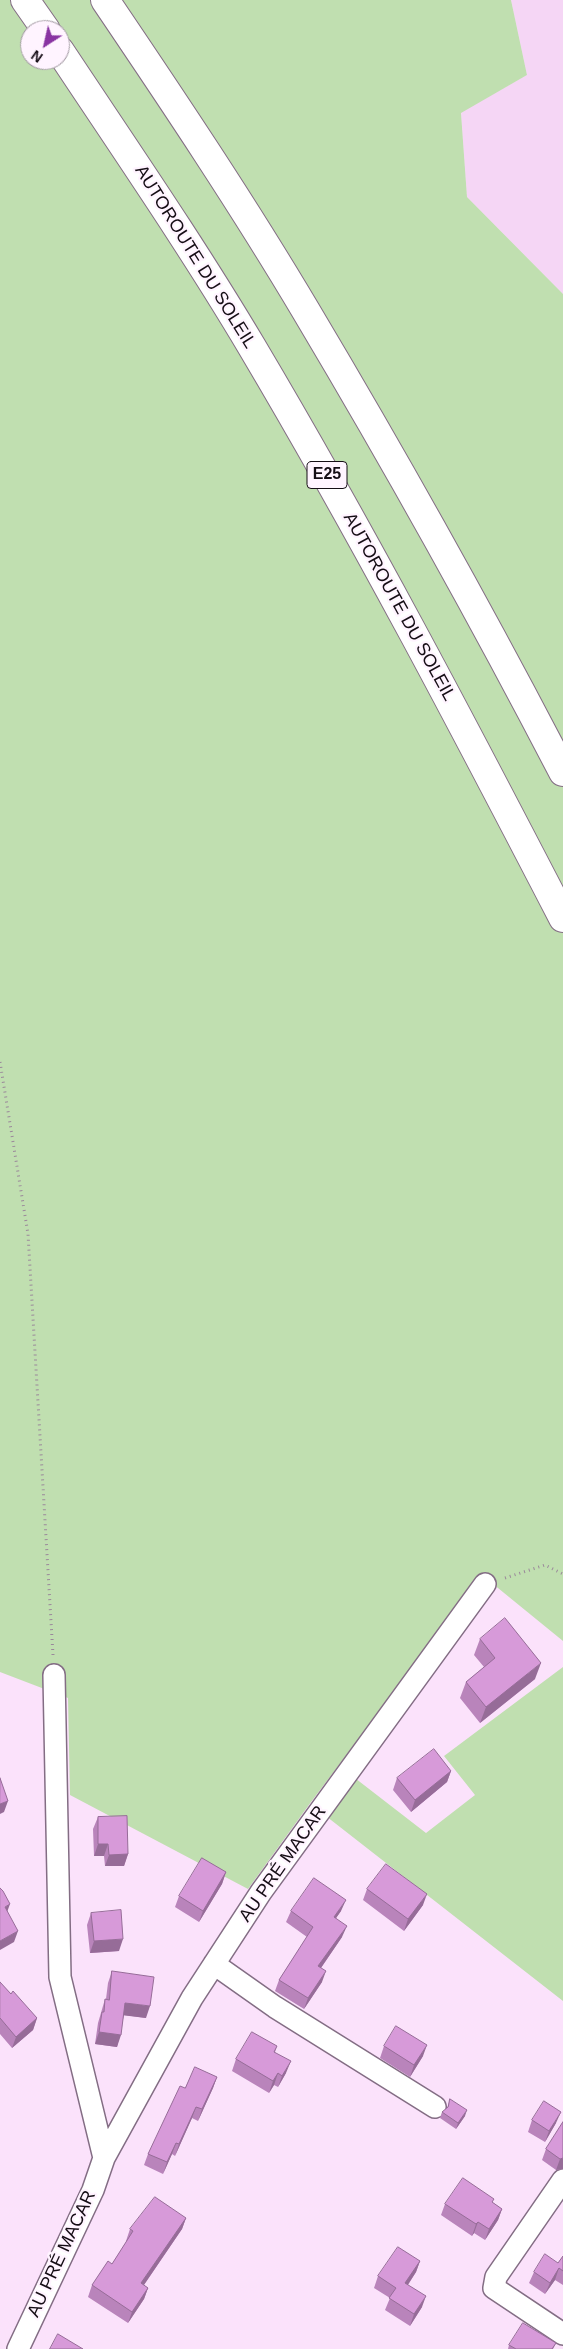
<!DOCTYPE html>
<meta charset="utf-8">
<style>
body{margin:0}
#map{position:relative;width:563px;height:2349px;overflow:hidden;background:#fbe2fb;font-family:Arial,sans-serif}
canvas{display:block}
.north{position:absolute;left:20px;top:20px;width:50px;height:50px;box-sizing:border-box;background:#fff4ff;border:1px solid #a198a1;border-radius:50%;rotate:215deg;font-size:14px;font-weight:700;line-height:20px;text-align:center;color:#150d15}
.north::after{content:'';display:block;margin:auto;width:18px;height:22px;background:#8934a2;clip-path:polygon(50% 0,100% 100%,50% 72%,0 100%)}
</style>
<div id="map">
<canvas width="563" height="2349"></canvas>
<div class="north">N</div>
</div>
<script>
const context = document.querySelector('canvas').getContext('2d');
context.lineJoin = 'round';
function fill(path, color) { context.fillStyle = color; context.fill(path, 'evenodd'); }
function trace(path, color, width, dash) { context.strokeStyle = color; context.lineWidth = width; context.lineCap = dash ? 'butt' : 'round'; context.setLineDash(dash || []); context.stroke(path); }
function label(font, color, halo, rows, align = 'center') {
  context.font = font + ' Arial,sans-serif'; context.lineWidth = 4.5; context.setLineDash([]); context.textBaseline = 'middle'; context.strokeStyle = halo; context.fillStyle = color; for (const [text, x, y, turn = 0] of rows) {
    context.save(); context.translate(x, y); context.rotate((+turn || 0) * Math.PI / 180); context.textAlign = isNaN(turn) ? turn : align; if (halo) context.strokeText(text, 0, 0); context.fillText(text, 0, 0); context.restore();
  }
}
const built = new Path2D(`
 M511 0H563V294L467 197 461 112 527 75Z`);
const green = new Path2D(`
 M0 0H511L527 75 461 113 467 197 563 294V1641L482 1575 311 1802 248 1889 70 1795 68 1698 0 1672ZM30 30H60V60H30Z
 M563 1667V2001L322 1813 351 1775 426 1833 475 1795 444 1756Z`);
const path = new Path2D(`
 M0 1062 28 1234 53 1655
 M505 1578 545 1565 563 1574`);
const minor = new Path2D(`
 M54 1675 60 1977 104 2158
 M214 1964 275 2007 435 2107
 M563 2180 496 2277 494 2288 563 2334
 M18 2349 93 2190 104 2158 192 1998 261 1892 485 1584`);
const highway = new Path2D(`
 M25 0 46 30
 M105 0C174 102 243 205 306 311 396 462 482 616 563 772
 M60 51C125 149 192 246 252 347 363 534 463 725 563 918`);
const wall = new Path2D(`
 M480 1639 535 1679 480 1723 460 1698 466 1682 484 1667 474 1655Z
 M451 1771 447 1782 411 1812 393 1790 397 1778Z
 M98 1817 128 1854 124 1866H105L104 1856H94L93 1829Z
 M226 1872 222 1884 199 1922 175 1907 179 1896Z
 M367 1889 423 1905 404 1931 363 1900Z
 M291 1911H341L336 1918 342 1937 321 1968 322 1982 304 2009 275 1991 279 1980 307 1937 286 1922Z
 M91 1913 119 1951 90 1953 87 1925Z
 M112 1971 146 2018 124 2015 117 2047 95 2044 98 2023 105 1999H106L108 1983Z
 M0 1983 11 1994 37 2018 33 2030 12 2048 0 2034Z
 M277 2046 275 2052 286 2073 278 2087 274 2085 269 2093 232 2071 236 2059Z
 M384 2046 423 2056 410 2077 380 2058Z
 M217 2077 213 2088 198 2121 192 2118 175 2156 172 2154 163 2174 144 2165 148 2154 185 2088Z
 M450 2099 465 2116 456 2129 440 2118 442 2112 447 2108Z
 M532 2120 556 2123 545 2142 528 2132Z
 M563 2122V2169L556 2170 542 2160 546 2149Z
 M494 2199 492 2202 502 2209 498 2220 485 2240 474 2233 472 2236 441 2215 445 2204Z
 M186 2218 182 2229 144 2285 148 2288 144 2299 128 2323 88 2297 92 2285 112 2264 127 2241H126L130 2229Z
 M563 2256V2285L555 2280 545 2294 529 2283 534 2272 558 2263Z
 M420 2261 416 2272 408 2285 422 2307 410 2326 385 2310 390 2298 374 2288 378 2276Z
 M556 2343 553 2349H508L509 2345Z`);
const shadedWall = new Path2D(`
 M541 1663 535 1679 480 1723 486 1707Z
 M451 1771 447 1782 411 1812 415 1800Z
 M8 1801 4 1812 0 1814V1804Z
 M98 1844H108L104 1856H94Z
 M128 1854 124 1866H105L109 1855Z
 M226 1872 222 1884 199 1922 203 1911Z
 M427 1894 423 1905 404 1931 408 1919Z
 M346 1900 341 1911 329 1928 334 1917Z
 M10 1904 6 1915 5 1907Z
 M347 1926 342 1937 314 1978 318 1966Z
 M18 1931 14 1942 0 1950V1941Z
 M123 1939 119 1951 90 1953 94 1941Z
 M326 1971 322 1982 304 2009 308 1998Z
 M125 2003 150 2006 146 2018 121 2015Z
 M37 2018 33 2030 12 2048 16 2037Z
 M99 2032 121 2035 117 2047 95 2044Z
 M427 2045 423 2056 410 2077 414 2065Z
 M291 2061 286 2073 278 2087 282 2076Z
 M278 2073 274 2085 269 2093 273 2081Z
 M217 2077 213 2088 198 2121 202 2109Z
 M196 2107 192 2118 175 2156 179 2144Z
 M467 2110 465 2116 456 2129 458 2123Z
 M561 2112 556 2123 545 2142 549 2131Z
 M176 2143 172 2154 163 2174 167 2162Z
 M563 2158V2169L556 2170 560 2159Z
 M502 2209 498 2220 485 2240 489 2229Z
 M186 2218 182 2229 137 2295 141 2283Z
 M478 2222 474 2233 472 2236 476 2224Z
 M420 2261 416 2272 401 2295 405 2283Z
 M559 2268 555 2280 545 2294 550 2283Z
 M148 2288 144 2299 128 2323 132 2312Z
 M426 2296 422 2307 410 2326 414 2314Z`);
const building = new Path2D(`
 M505 1618 541 1663 486 1707 466 1682 495 1658 480 1639Z
 M434 1749 451 1771 415 1800 397 1778Z
 M0 1778 8 1801 0 1804Z
 M127 1816 128 1854 109 1855 108 1844H98V1817Z
 M202 1858 226 1872 203 1911 179 1896Z
 M386 1864 427 1894 408 1919 367 1889Z
 M314 1878 346 1900 334 1917 347 1926 318 1966 326 1971 308 1998 279 1980 313 1927 291 1911Z
 M0 1888 3 1891 10 1904 5 1907 18 1931 0 1941Z
 M121 1910 123 1939 94 1941 91 1913Z
 M112 1971 154 1977 150 2006 125 2003 121 2035 99 2032 102 2012H104L105 1999 109 2000Z
 M0 1982 11 1994 13 1991 37 2018 16 2037 0 2018Z
 M396 2026 427 2045 414 2065 384 2046Z
 M252 2032 277 2046 274 2052 291 2061 282 2076 278 2073 273 2081 236 2059Z
 M195 2067 217 2077 202 2109 196 2107 179 2144 176 2143 167 2162 148 2154 180 2086 185 2088Z
 M450 2099 467 2110 458 2123 442 2112 448 2107Z
 M544 2101 561 2112 549 2131 532 2120Z
 M563 2122V2158L560 2159 546 2149Z
 M463 2178 494 2199 492 2202 502 2209 489 2229 478 2222 476 2224 445 2204Z
 M155 2197 186 2218 141 2283 148 2288 132 2312 92 2285 108 2261 112 2264 133 2231 130 2229Z
 M398 2247 420 2261 405 2283 426 2296 414 2314 389 2298 396 2288 378 2276Z
 M545 2254 558 2263 563 2256V2271L559 2268 550 2283 534 2272Z
 M523 2323 556 2343 552 2349H516L509 2345Z
 M58 2334 83 2349H50Z`);
const shields = [
 [327,475,40]
];
const shieldNames = [
 ["E25",327,475]
];
const streetNames = [
 ["AUTOROUTE DU SOLEIL",195,257,58],
 ["AUTOROUTE DU SOLEIL",399,607,61],
 ["AU PRÉ MACAR",283,1864,-55],
 ["AU PRÉ MACAR",62,2254,-65]
];
fill(built, '#f5d6f5');
fill(green, '#c0dfb0');
trace(minor, '#836d84', 24);
trace(highway, '#836d84', 30);
trace(path, '#9a889a', 3, [1, 4]);
trace(minor, '#fff', 21);
trace(highway, '#fff', 28);
fill(wall, '#b984bb');
fill(shadedWall, '#966c98');
fill(building, '#d79ad9');
trace(building, '#966c98', 1);
for (const [x, y, w] of shields) { const box = new Path2D(); box.roundRect(x - w / 2, y - 13.5, w, 27, 4); context.fillStyle = '#fff4ff'; context.fill(box); trace(box, '#150d15', 1); }
label('bold 16px', '#150d15', null, shieldNames);
label('18px', '#150d15', '#fff4ff', streetNames);
</script>
